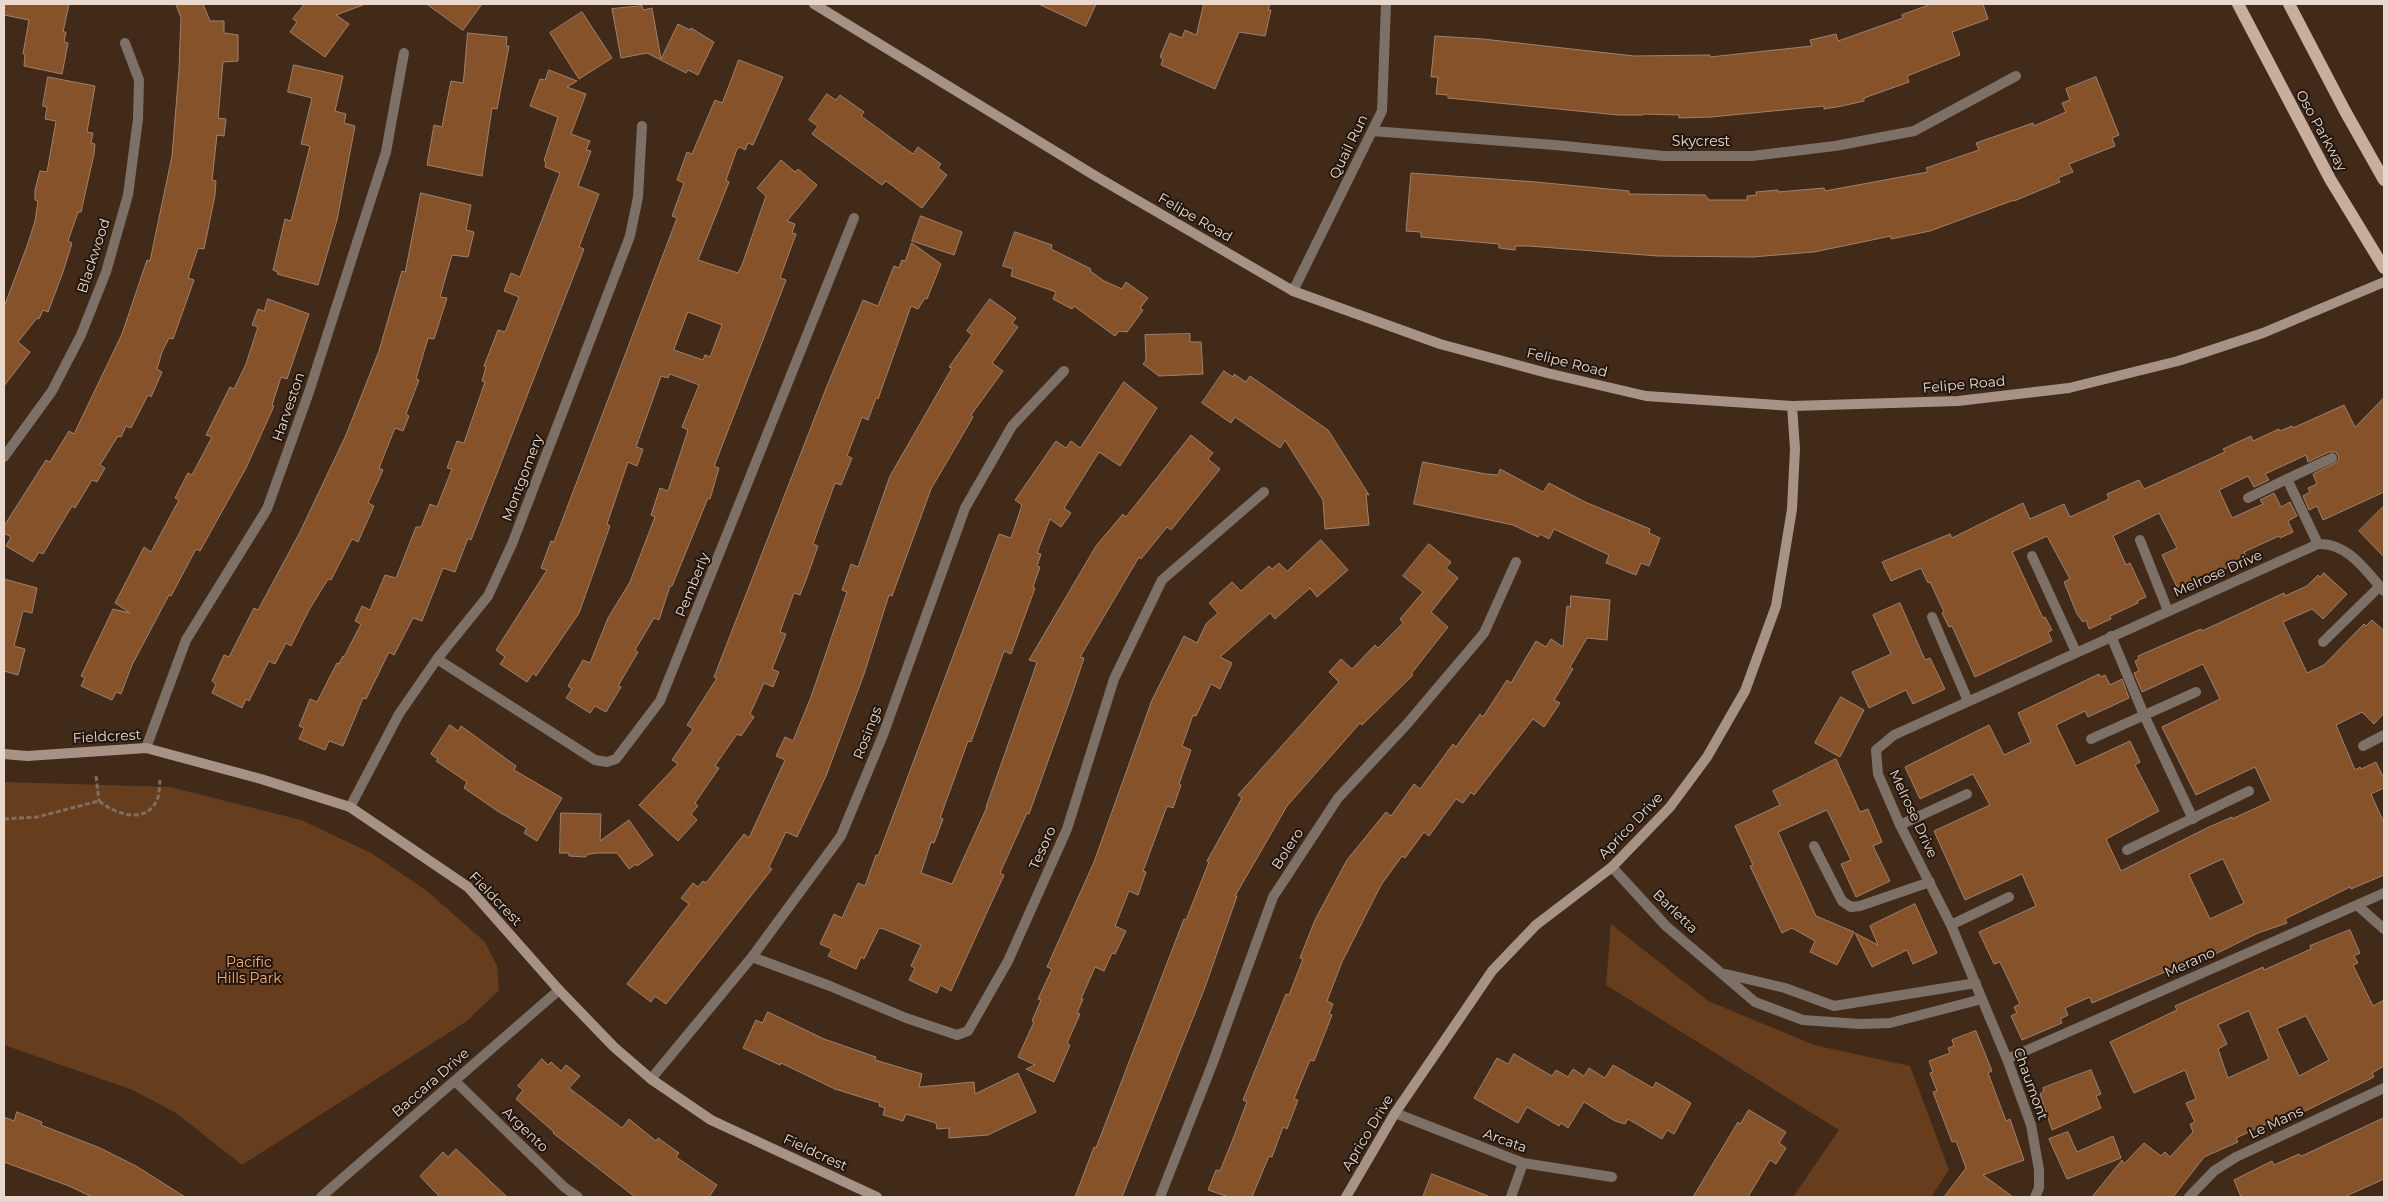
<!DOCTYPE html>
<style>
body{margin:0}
#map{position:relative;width:2388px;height:1201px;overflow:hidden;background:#422a19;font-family:Montserrat,sans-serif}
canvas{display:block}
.frame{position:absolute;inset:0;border:5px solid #e8d8ce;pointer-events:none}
</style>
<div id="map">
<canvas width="2388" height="1201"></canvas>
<div class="frame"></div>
</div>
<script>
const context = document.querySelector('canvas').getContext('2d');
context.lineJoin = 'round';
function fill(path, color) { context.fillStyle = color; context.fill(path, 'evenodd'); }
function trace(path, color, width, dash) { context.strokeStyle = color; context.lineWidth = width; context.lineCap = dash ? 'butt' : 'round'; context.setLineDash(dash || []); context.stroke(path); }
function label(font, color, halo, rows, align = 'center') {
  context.font = font + ' Montserrat,sans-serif'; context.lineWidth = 4; context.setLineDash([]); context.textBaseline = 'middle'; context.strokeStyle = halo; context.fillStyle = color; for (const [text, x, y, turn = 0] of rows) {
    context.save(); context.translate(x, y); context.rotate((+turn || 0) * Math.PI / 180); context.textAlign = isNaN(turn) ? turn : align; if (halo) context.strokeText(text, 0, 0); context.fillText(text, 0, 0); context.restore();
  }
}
const green = new Path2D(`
 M4 782 170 787 301 820 371 853 427 891 485 942 497 966 499 990 467 1021 242 1165 176 1113 133 1090 4 1045Z
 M1611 924 1708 1001 1814 1045 1910 1066 1949 1170 1931 1197H1793L1839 1130 1606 985Z`);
const building = new Path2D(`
 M4 4H69L63 32H66L64 42 68 43 62 74 24 66 25 54H23L29 20 4 15Z
 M176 4H203L210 21H224V33L238 35V61L223 62 218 118 226 119 224 136 217 135 212 180 216 181 215 195 204 249 198 248 188 278 194 280 173 339 169 338 162 352 157 369 162 372 151 397 148 395 131 428 126 426 121 437 118 436 100 465 105 468 97 482 92 480 75 508 72 506 43 554 39 552 33 562 6 546 11 537 4 533V526L46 460 50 462 69 431 74 434 122 334 147 260 150 261 172 156 179 70 181 18Z
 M305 4H363V5L336 15 349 24 325 57 290 32 297 22 293 19Z
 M427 4H482L463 30Z
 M1039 4H1096L1086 26Z
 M1204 4H1270L1268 10H1271L1265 36 1239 32 1215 89 1161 65 1163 59 1160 57 1170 33 1182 38 1185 30 1196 35Z
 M1932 4H1983L1988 19 1952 32 1960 55 1907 76 1909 82 1864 98V101L1842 106 1824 109V106L1711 117 1679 118V115L1643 114V115H1618L1448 98V95L1436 94 1438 77H1431L1435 36 1483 39 1634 56 1710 55V57L1812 46 1810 40 1836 34 1838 41 1903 18 1902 15Z
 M642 6 643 10 652 8 661 59 678 24 690 30 691 28 714 42 698 75 688 70 686 73 647 53 621 58 612 9Z
 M582 12 612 58 579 79 550 33Z
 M468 33 507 37 506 46H509L497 109 492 108 482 176 427 165 434 125 442 127 451 81 463 83Z
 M739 60 783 77 753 145 748 143 745 150 740 147 737 149 726 180 729 182 698 260 738 273 742 265 766 196 757 188 781 160 795 172 798 169 817 185 787 221 795 224 792 233 796 234 780 278 786 280 717 459 714 466 719 468 710 499 708 498 672 586H670L659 620 654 618 635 650 638 652 618 686 621 687 606 712 595 706 590 713 566 698 572 689 568 686 583 660 590 663 608 618 630 582 655 517 651 515 660 488 668 491 688 430 682 427 699 385 670 374 668 378 661 376 636 447 643 449 637 466 628 462 607 524 610 526 579 613 536 676 533 673 527 682 500 664 505 657 496 650 547 570 541 568 551 541 554 542 677 218 672 216 684 183 677 180 687 152 692 154 715 100 722 103ZM688 312 722 325 710 357 705 355 703 360 674 350Z
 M294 65 343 76 335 111 346 114 344 123 355 126 337 220 318 285 277 274 278 272 273 270 285 219 291 221 310 146 301 144 312 98 288 92Z
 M549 70 577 81 567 87 586 94 571 134 590 141 586 150 591 151 578 186 599 194 579 247 584 249 471 540 468 538 455 572 443 568 422 621 413 618 394 655 389 652 366 699 363 698 343 746 329 741 325 750 299 739 304 728 299 726 304 714 310 699 317 702 337 663 339 664 343 656 344 657 361 624 355 621 362 606 370 610 385 575 396 578 416 527H421L430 504 437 507 452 469 447 468 457 441 464 443 485 382 482 381 486 367 484 366 498 330 505 332 519 297 504 291 511 273 520 277 560 173 545 167 546 162 544 161 558 117 530 106 540 79 545 80Z
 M48 77 95 86 87 132 93 133 91 143 95 144 94 154 81 212H78L68 241 72 243 63 272 48 312 43 310 39 319 37 318 18 342 30 352 4 386V307L27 246 35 221 38 201 35 200V190L40 171 47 172 56 121 45 119 47 107 43 106Z
 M2096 77 2119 135 2112 138 2115 146 2069 164 2073 172 2058 178 2060 182 2014 201V200L1930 231 1891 239V236L1814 252 1752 257 1658 256 1529 246H1515V250L1499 248V244L1421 237V232L1406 231 1411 173 1536 182 1629 191V194L1705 195 1709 200H1747V196L1757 195 1756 192 1778 190V192L1824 188 1825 191 1928 172 1926 168 1979 150 1976 143 2033 123 2034 126 2066 112 2062 103 2070 100 2066 89Z
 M827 94 836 100 840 95 864 112 861 116 913 154 918 147 941 164 938 168 947 175 922 208 886 181 882 185 812 134 818 126 809 120Z
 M421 193 471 205 466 230 474 232 468 257 452 255 440 297 447 298 434 339 428 338 416 379 419 380 406 414 409 416 403 431 395 428 379 468 383 470 368 503 374 506 358 542 352 539 331 580 328 579 309 610 291 646 286 643 275 664 269 661 249 701 246 699 242 708 212 693 216 684 212 681 224 655 229 657 254 608 258 610 300 532 346 435 379 351 402 271 405 272Z
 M921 216 962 232 954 255 912 241Z
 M1015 232 1052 245 1051 249 1091 269 1090 271 1104 281 1122 289 1126 282 1148 298 1140 308 1143 310 1127 332 1119 331 1115 336 1074 306 1072 309 1053 299 1056 292 1011 276 1013 269 1003 266Z
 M912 243 941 264 927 299 925 298 918 309 911 306 878 399 876 398 868 420 862 417 847 456 852 458 841 485 835 483 813 544 818 546 806 580 800 595 794 593 780 632 786 634 772 669 779 672 773 687 764 683 750 714 754 717 741 736 737 734 715 766 719 768 695 803 698 806 691 814 697 820 678 841 639 805 678 764 672 760 693 729 687 725 717 678 714 677 827 386 863 300 878 306 894 266 899 268 902 260 905 261Z
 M268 299 309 314 287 379 281 377 272 405 274 406 246 468 200 551 196 549 171 596 169 595 132 665 121 694 116 692 112 700 81 686 85 678 81 676 113 609 130 613 115 603 144 547 151 552 179 500 175 498 188 473 192 475 212 437 206 435 230 387 234 389 246 364 258 327 252 325 258 309 264 311Z
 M990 299 1016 318 1012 323 1018 327 992 363 1003 371 971 415 973 417 931 489 892 596 889 595 864 674 826 776 797 837 786 832 769 867 772 869 666 1004 655 996 651 1002 627 984 689 904 681 898 693 883 698 887 703 881 706 883 744 834 749 838 785 760 776 756 785 737 793 741 811 697 847 592 842 590 851 564 858 567 890 476 952 368 949 367 972 335 967 331Z
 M1190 334V342H1201L1203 374 1159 376 1143 364 1146 360 1145 335Z
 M1224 371 1233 377 1234 374 1246 382 1250 376 1328 430 1369 495 1366 494 1369 525 1325 529 1323 500 1285 440 1280 448 1235 417 1231 423 1202 403Z
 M1124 382 1157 408 1120 466 1099 452 1064 508 1071 513 1061 527 1050 519 1037 553 1041 554 1037 566 1040 567 1033 587 1035 588 1011 654 1004 651 1003 654 971 742 968 741 940 818 943 819 934 843 931 842 921 873 952 884 987 807H986L1033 674 1037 662 1029 660 1096 546 1123 514 1126 517 1191 435 1213 453 1208 459 1220 469 1171 530 1167 527 1141 559 1139 557 1080 657 1084 658 1072 694 1029 814 1027 813 1000 873 1004 875 951 991 940 985 937 993 909 980 915 968 911 966 921 945 884 929 879 928 864 959 861 957 856 969 828 956 832 949 820 944 834 914 842 918 858 883 865 886 876 855 878 856 999 534 1011 538 1022 505 1015 500 1056 441 1066 448 1071 441 1080 448Z
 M2384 398V492L2323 520 2317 506 2309 510 2303 496 2310 492 2308 488 2317 484 2313 474 2337 462 2339 458 2336 452H2329L2308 462 2306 455 2265 474 2269 480 2254 487 2248 476 2219 490 2232 518 2263 504 2260 500 2274 493 2281 507 2290 502 2297 516 2288 521 2293 532 2280 538 2279 536 2244 552 2246 556 2238 560 2239 562 2188 586 2186 583 2177 587 2162 555 2177 548 2159 513 2113 536 2126 565 2130 563 2146 597 2137 601 2138 603 2110 616 2111 619 2089 629 2086 620 2083 622 2077 614 2064 582 2070 579 2047 536 2012 552 2043 618 2045 617 2052 630 2048 632 2052 641 1975 677 1952 626 1949 627 1942 613 1944 612 1930 582 1928 583 1921 568 1891 581 1882 562 1950 534 1952 538 2023 503 2030 519 2064 504 2070 517 2109 499 2107 494 2139 480 2144 489 2225 452 2223 449 2251 436 2253 441 2279 429 2280 431 2292 426 2293 428 2344 405 2355 427Z
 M1423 462 1486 474 1498 475 1500 469 1543 492 1549 483 1585 502 1650 529 1649 533 1660 538 1649 566 1641 563 1636 575 1606 563 1609 555 1554 529 1549 539 1540 534 1538 537 1513 525 1414 504Z
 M2384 506V557L2359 531Z
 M1321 540 1348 570 1317 597 1310 588 1275 619 1270 613 1220 657 1232 663 1220 689 1211 684 1196 716 1193 715 1182 746 1191 750 1179 784 1181 785 1173 808 1167 806 1143 871 1146 872 1138 895 1129 891 1115 926 1126 931 1115 954 1112 953 1104 971 1095 967 1081 999H1083L1077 1013 1080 1014 1067 1043 1070 1045 1054 1082 1026 1069 1035 1065 1018 1057 1034 1022 1032 1021 1041 1000 1038 999 1052 969 1047 967 1094 862 1152 700 1184 636 1197 643 1206 624 1218 613 1209 603 1232 582 1241 591 1269 566 1272 569 1279 563 1287 571Z
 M1429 544 1451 562 1446 568 1458 578 1431 612 1448 627 1411 674 1413 675 1362 725 1360 723 1287 806 1235 896H1237L1204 990 1122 1197H1075L1094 1147 1096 1148 1184 919 1186 920 1209 862 1207 861 1242 798 1238 795 1339 682 1329 672 1341 659 1352 669 1375 645 1378 648 1403 623 1400 619 1423 592 1403 576Z
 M2324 573 2347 594 2323 619 2312 609 2283 622 2307 673 2324 665 2364 624 2366 626 2372 620 2384 631V713L2374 724 2362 712 2336 725 2355 770 2360 767 2361 769 2376 762 2384 779V788L2371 794 2384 823V875L2351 889 2350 887 2285 919 2287 923 2258 933 2195 964 2193 960 2092 1003 2090 997 2065 1008 2068 1015 2060 1019 2062 1023 2022 1040 2011 1016 2017 1013 2014 1007 2020 1004 2000 962 1994 964 1979 932 2036 906 2022 874 1965 900 1934 831 1990 805 1973 774 1920 799 1905 767 1989 725 2004 755 2031 742 2018 713 2099 674 2100 677 2105 675 2110 685 2122 679 2129 698 2088 717 2085 711 2056 725 2076 766 2130 741 2140 762 2135 765 2159 811 2106 839 2121 871 2209 827 2232 817V819L2271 801 2255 767 2196 795 2162 727 2220 699 2203 664 2142 692 2134 673 2139 671 2135 661 2139 659 2138 656 2161 646 2201 629 2202 631 2284 593 2285 596 2307 586 2318 575 2320 577ZM2223 859 2244 903 2210 919 2189 875Z
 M4 579 37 588 32 613 23 611 14 646 25 649 18 675 4 671Z
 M1571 596 1610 600 1607 640 1587 638 1570 667 1573 669 1554 700 1560 703 1544 727 1533 719 1474 795 1471 792 1463 803 1456 799 1429 836 1424 832 1405 858 1402 856 1381 885 1342 962 1327 1001 1333 1004 1329 1014 1332 1015 1314 1061 1310 1060 1294 1099 1298 1100 1287 1129 1283 1127 1272 1157 1269 1156 1252 1197H1229L1208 1190 1216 1170 1220 1171 1233 1139 1247 1102 1243 1100 1286 994 1289 995 1303 959 1300 958 1315 920 1347 860 1386 812 1391 816 1414 784 1420 789 1453 744 1456 747 1480 714 1483 717 1507 680 1511 683 1536 641 1546 647 1551 639 1563 647 1567 606 1570 607Z
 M1900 603 1925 660 1930 658 1945 689 1913 704 1906 690 1869 708 1852 672 1891 654 1873 615Z
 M1841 697 1864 710 1840 757 1815 743Z
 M450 725 458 731 461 726 516 766 514 770 562 798 537 841 524 833 527 828 499 812 464 788 467 782 436 761 438 759 431 754Z
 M1836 759 1860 812 1868 809 1882 842 1873 846 1890 881 1856 897 1841 864 1851 860 1827 810 1778 832 1816 916 1854 932 1837 965 1810 952 1815 941 1792 928 1782 933 1750 866 1753 865 1735 826 1780 805 1773 791Z
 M561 813 601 814 600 841 629 820 653 855 637 866 636 864 629 869 617 853H596L586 855V857L569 856V853H560Z
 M1915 904 1937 953 1913 964 1907 950 1872 967 1855 933 1878 945 1870 926Z
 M2350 930 2360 953 2354 956 2358 963 2353 965 2373 1006 2384 1000V1066L2372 1073 2374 1077 2285 1121 2283 1116 2236 1138 2238 1142 2204 1157 2173 1197H2092L2122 1160 2124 1164 2144 1143 2161 1156 2165 1152 2170 1157 2193 1132 2190 1124 2195 1122 2186 1103 2196 1099 2185 1070 2134 1093 2110 1042 2177 1010 2175 1006 2263 967 2264 970 2311 949 2310 946ZM2249 1011 2269 1059 2228 1078 2218 1049 2227 1044 2218 1025ZM2306 1016 2329 1060 2299 1076 2277 1029Z
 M768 1012 824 1039 876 1057 875 1060 922 1074 919 1087 974 1082 975 1094 1018 1073 1036 1112 988 1135 949 1138V1128L937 1129 936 1123 906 1114 903 1121 883 1115 885 1108 879 1106 880 1103 835 1089 781 1063 780 1065 743 1048 756 1020 762 1023Z
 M1976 1031 1992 1071 1988 1073 2006 1121 2010 1119 2024 1160 1983 1175 2013 1197H1944L1966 1168 1956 1141 1952 1142 1933 1092 1937 1091 1930 1073 1933 1072 1929 1061 1950 1053 1948 1048 1954 1046 1952 1040Z
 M1514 1054 1552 1076 1556 1070 1568 1077 1573 1069 1584 1076 1589 1068 1605 1078 1613 1065 1653 1088 1656 1082 1691 1103 1674 1134 1667 1130 1662 1139 1628 1119 1625 1124 1615 1121 1584 1102 1568 1128 1561 1123 1559 1126 1527 1107 1518 1123 1474 1098 1497 1058 1508 1064Z
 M542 1059 548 1065 551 1062 561 1071 566 1065 580 1076 569 1088 622 1128 629 1119 656 1141 658 1138 679 1153 676 1157 717 1185 709 1197H635L553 1133 554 1132 516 1099 523 1090 518 1086Z
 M2091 1070 2101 1094 2096 1096 2101 1108 2052 1130 2040 1094 2044 1091 2043 1088Z
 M1749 1110 1786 1132 1779 1143 1786 1148 1776 1164 1770 1160 1748 1197H1693L1738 1122 1740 1124Z
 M17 1112 42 1122 41 1125 100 1148 136 1166 185 1197H92L69 1186 4 1162V1117L14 1121Z
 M2384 1118V1179L2344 1197H2241L2234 1180 2272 1161 2274 1165 2299 1154 2301 1156Z
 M2068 1132 2077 1152 2113 1136 2121 1158 2067 1179 2049 1139Z
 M456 1149 507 1197H440L432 1189 420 1176 443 1152 448 1157Z
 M1432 1174 1488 1196 1487 1197H1423Z`);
const path = new Path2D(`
 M96 776 99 801
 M4 819 37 817 99 801C115 814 146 825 157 800 160 794 159 786 160 780`);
const lane = new Path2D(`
 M1814 846 1842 901 1851 907 1860 906 1930 882
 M2127 850 2249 791`);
const street = new Path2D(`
 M1372 131 1555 145 1664 156H1752L1835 146 1914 131 2016 76
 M1293 291 1382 111 1386 4
 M4 457 52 391 81 335 106 272 128 195 138 119 139 80 125 43
 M2287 479 2332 458
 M2248 498 2287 479 2318 544
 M2140 540 2168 611
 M2032 556 2076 652
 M1932 617 1968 701
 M2111 636 2144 715 2193 819
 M2323 642 2380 586
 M437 659 595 760 607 762 616 759 660 701 854 218
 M2091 739 2196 692
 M2363 746 2384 735
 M146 748 186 640 267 509 309 392 386 152 404 53
 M350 807 399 714 437 659 488 596 512 544 630 236 638 197 642 126
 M1900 825 1967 794
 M1612 867 1666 926 1755 1002 1803 1020 1860 1024 1890 1023 1982 999
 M2357 905 2384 929
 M1951 925 2009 897
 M752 957 830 986 906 1018 957 1035 968 1031 1008 961 1067 829 1114 679 1162 580 1264 492
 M1726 974 1785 988 1834 1006 1976 983
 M2007 1059 2384 893
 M651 1079 752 957 841 836 883 735 965 508 1012 426 1064 371
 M455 1081 564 1187 578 1197
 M1395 1113 1523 1163 1612 1177
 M321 1197 559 990
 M1160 1197 1212 1065 1273 897 1338 798 1407 724 1484 633 1516 562
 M1511 1197 1523 1163
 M2035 1197 2039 1188V1170L2031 1125 2007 1059 1951 925 1900 825 1878 774 1876 750 1894 735 2318 544C2347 542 2366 571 2384 591
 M2189 1197 2214 1171 2236 1157 2384 1088`);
const secondary = new Path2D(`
 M814 4 1097 177 1293 291 1440 344 1547 373 1646 396 1792 406 1958 401 2069 388 2178 361 2263 333 2384 282
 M4 754 27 756 146 748 261 779 350 807 468 887 559 990 614 1047 651 1079 711 1120 877 1197
 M1346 1197 1395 1113 1492 971 1536 925 1612 867 1670 807 1707 757 1745 691 1776 606 1792 509 1795 449 1792 406`);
const primary = new Path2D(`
 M2238 4 2330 179 2384 268
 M2289 4 2345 111 2384 180`);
const streetNames = [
 ["Oso Parkway",2321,131,61],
 ["Skycrest",1701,142],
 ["Quail Run",1349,147,-64],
 ["Felipe Road",1195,218,30],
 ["Blackwood",94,256,-72],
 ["Felipe Road",1567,363,14],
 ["Felipe Road",1964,385,-5],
 ["Harveston",289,407,-71],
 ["Montgomery",523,478,-69],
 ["Melrose Drive",2218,574,-24],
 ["Pemberly",693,585,-68],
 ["Rosings",868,733,-69],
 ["Fieldcrest",107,737,-3],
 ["Melrose Drive",1913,814,65],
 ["Aprico Drive",1631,826,-46],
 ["Tesoro",1043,848,-66],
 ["Bolero",1288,849,-57],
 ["Fieldcrest",495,899,46],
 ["Barletta",1675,912,44],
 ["Merano",2190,963,-24],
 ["Baccara Drive",431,1083,-41],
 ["Chaumont",2030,1084,70],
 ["Le Mans",2276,1123,-25],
 ["Argento",525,1130,44],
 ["Aprico Drive",1368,1133,-59],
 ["Arcata",1505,1141,20],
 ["Fieldcrest",815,1153,25]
];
const parkNames = [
 ["Pacific",249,963],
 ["Hills Park",249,979]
];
fill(green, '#663e1e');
fill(building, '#85522a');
trace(building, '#9e826e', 1);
trace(path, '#826e5f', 3, [5, 2.5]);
trace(lane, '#7c7067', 10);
trace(street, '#7c7067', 10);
trace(secondary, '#a79385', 10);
trace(primary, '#c8ae9c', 12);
label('14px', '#e8d8ce', '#21160e', streetNames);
label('14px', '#fcae74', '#21160e', parkNames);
</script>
